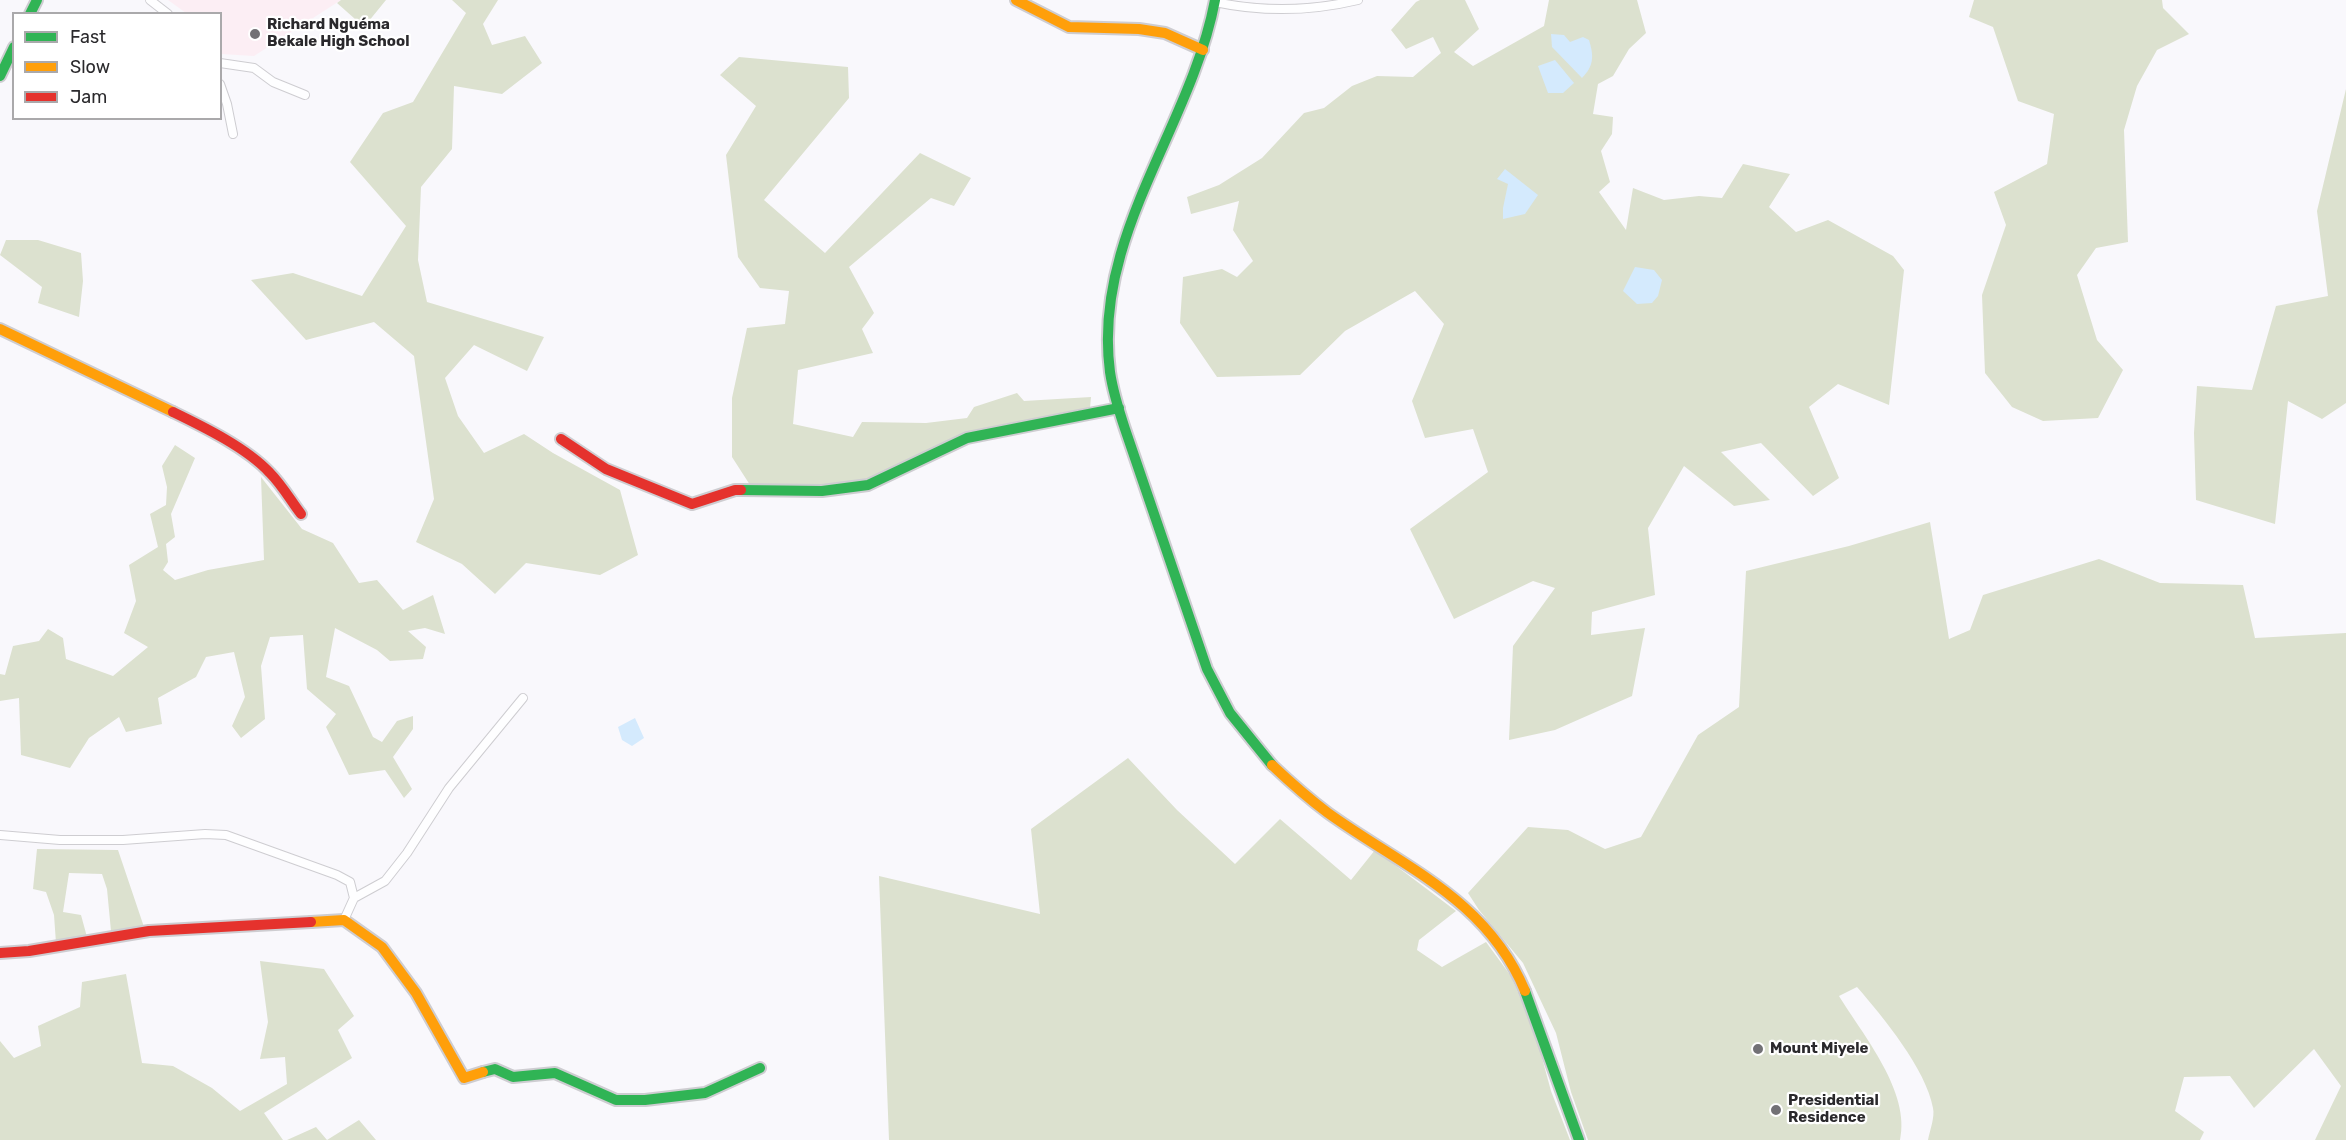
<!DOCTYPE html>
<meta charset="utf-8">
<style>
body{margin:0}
#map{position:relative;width:2346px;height:1140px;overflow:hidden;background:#f9f8fc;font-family:Rubik,sans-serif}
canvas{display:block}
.legend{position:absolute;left:12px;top:12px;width:210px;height:108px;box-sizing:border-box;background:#fff;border:2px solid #aaa9ab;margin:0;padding:8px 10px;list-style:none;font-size:18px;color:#2a292c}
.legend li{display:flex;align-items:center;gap:12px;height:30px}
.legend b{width:30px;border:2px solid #aaa9ab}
</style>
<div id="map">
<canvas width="2346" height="1140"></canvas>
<ul class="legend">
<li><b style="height:8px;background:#30b455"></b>Fast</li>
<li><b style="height:8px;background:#ff9f0a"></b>Slow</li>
<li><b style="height:8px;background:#e5322d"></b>Jam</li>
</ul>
</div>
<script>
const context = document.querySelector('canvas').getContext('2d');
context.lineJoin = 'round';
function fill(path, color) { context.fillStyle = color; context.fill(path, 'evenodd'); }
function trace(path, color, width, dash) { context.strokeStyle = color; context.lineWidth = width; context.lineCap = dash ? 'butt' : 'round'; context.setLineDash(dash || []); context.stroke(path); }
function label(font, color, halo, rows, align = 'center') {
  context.font = font + ' Rubik,sans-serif'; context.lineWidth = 4.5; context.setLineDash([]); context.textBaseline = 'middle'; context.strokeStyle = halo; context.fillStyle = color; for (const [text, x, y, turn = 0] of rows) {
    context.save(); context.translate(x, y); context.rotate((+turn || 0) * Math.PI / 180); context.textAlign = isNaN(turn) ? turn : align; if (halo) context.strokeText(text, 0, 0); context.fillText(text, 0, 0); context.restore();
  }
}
const education = new Path2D(`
 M168 0H341L254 56 221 54 220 14 186 13Z`);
const green = new Path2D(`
 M341 0H386L364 27 337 3Z
 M452 0H498L483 24 492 45 525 36 542 63 502 94 454 86 452 149 421 187 418 260 427 302 544 337 527 371 474 345 445 378 458 416 484 453 524 434 553 453 620 490 638 555 600 575 526 563 495 594 462 564 416 542 434 499 414 356 374 322 306 340 251 280 293 273 362 296 406 226 350 162 383 113 413 102 466 13Z
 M1420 0H1465L1479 29 1454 52 1473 66 1544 26 1549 0H1637L1646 33 1629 49 1613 76 1598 84 1593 114 1613 117 1612 134 1601 151 1610 182 1599 192 1626 230 1633 188 1664 200 1699 196 1722 198 1743 164 1790 174 1769 207 1796 232 1828 220 1893 256 1904 270 1889 405 1838 384 1809 407 1839 478 1813 496 1761 443 1721 452 1770 500 1734 506 1684 466 1648 528 1655 595 1592 612 1591 635 1645 628 1632 696 1555 730 1509 740 1513 646 1555 588 1533 581 1454 619 1410 529 1488 472 1473 429 1425 438 1412 401 1444 324 1415 291 1345 331 1300 375 1217 377 1180 323 1183 277 1222 269 1237 277 1253 261 1233 230 1239 201 1191 214 1187 197 1219 185 1262 158 1304 113 1324 108 1352 86 1377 76 1413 77 1441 53 1433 37 1406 49 1391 30 1416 2Z
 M1974 0H2162L2163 8 2189 34 2157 50 2137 86 2124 130 2128 242 2096 248 2077 275 2097 340 2123 370 2098 418 2043 421 2012 407 1985 373 1982 295 2006 225 1994 192 2047 164 2054 114 2018 101 1993 27 1969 17Z
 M739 57 848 67 849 98 764 200 825 253 920 153 971 178 954 206 931 198 849 267 874 313 862 329 873 353 798 370 793 424 853 437 862 422 926 423 967 418 974 407 1017 393 1024 401 1091 397 1090 408 966 433 867 479 818 486 750 485 732 457V398L747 328 785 324 789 291 760 288 738 257 726 155 756 106 720 75Z
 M2346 89V403L2322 419 2288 401 2275 524 2196 500 2194 433 2197 386 2252 390 2276 306 2328 296 2317 211Z
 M6 240H38L81 253 83 281 79 317 38 303 42 287 0 255Z
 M175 445 195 458 171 514 175 537 166 544 168 562 163 570 175 580 208 570 264 560 261 477 302 529 333 543 359 583 377 580 403 610 433 595 445 634 425 628 408 631 426 647 423 659 390 661 377 650 335 628 326 677 349 686 373 737 382 742 397 721 413 716V729L393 757 412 789 404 798 385 770 349 775 326 727 336 714 307 689 303 635 270 637 261 666 265 719 241 738 232 726 245 697 234 652 206 657 196 677 158 698 162 724 126 732 119 717 89 738 70 768 21 755 19 698 0 701V674L5 675 13 646 39 641 48 629 63 638 66 659 113 676 148 647 124 633 136 601 129 565 158 547 150 514 166 505 167 487 162 466Z
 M1930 522 1949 639 1970 630 1983 595 2099 559 2160 583 2243 585 2255 638 2346 633V1140H2315L2341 1086 2314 1049 2254 1108 2230 1076 2184 1077 2175 1111 2204 1132 2200 1140H1928C1930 1130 1935 1117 1933 1108 1926 1069 1883 1017 1857 987L1839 996C1863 1035 1911 1092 1900 1140H1588L1571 1092 1556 1033 1523 963 1479 910 1468 893 1528 827 1568 830 1605 849 1641 837 1698 735 1739 707 1746 571 1849 546Z
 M1128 758 1177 810 1235 864 1280 819 1351 880 1375 850 1456 911 1419 940 1417 950 1442 967 1486 942 1511 976 1535 1032 1551 1091 1570 1140H889L879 876 1040 914 1031 829Z
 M37 849 118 850 144 927 111 931 107 889 102 874 69 873 63 912 81 915 87 937 56 943 54 915 46 892 33 889Z
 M260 961 324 969 354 1016 338 1030 352 1058 264 1113 283 1140H0V1041L14 1058 41 1046 38 1026 80 1007 82 982 126 974 142 1063 173 1066 212 1088 240 1111 287 1084 285 1057 260 1059 268 1022Z
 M359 1120 376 1140H287L316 1127 327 1140Z`);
const water = new Path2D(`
 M1551 34 1564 35 1570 42 1583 37 1589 40C1594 56 1594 66 1582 78L1552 47Z
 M1555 60 1574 83 1563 93H1548L1538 66Z
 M1505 169 1538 195 1525 214 1503 219V208L1508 184 1497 179Z
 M1635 267 1654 270 1662 280 1658 296 1652 303 1637 304 1623 291Z
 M635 718 644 738 632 746 622 740 618 727Z`);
const street = new Path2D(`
 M150 0 168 14
 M1215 2C1262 12 1312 11 1358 0
 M220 63 254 68 273 82 305 95
 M220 84 227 104 233 134
 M0 835 60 840H123L205 834 226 835 337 875 350 882 354 898 344 920
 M354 898 385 881 407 853 449 788 523 698`);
const fast = new Path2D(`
 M1215 0C1191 128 1092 236 1110 372 1113 392 1119 411 1125 429L1207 669 1230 713 1272 765
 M30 14 37 0
 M0 76 14 47
 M741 490 822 491 868 485 967 438 1119 408
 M1525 991 1579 1140
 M483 1072 495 1069 513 1077 555 1073 616 1100H645L705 1093 760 1068`);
const slow = new Path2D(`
 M1016 0 1069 27 1139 29 1165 33 1203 50
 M0 329 173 412
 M1272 765C1290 782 1308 798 1328 813 1403 867 1487 899 1525 991
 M311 922 344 920 382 947 416 993 464 1078 483 1072`);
const jam = new Path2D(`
 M173 412C204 427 247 448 270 473 282 485 291 501 301 514
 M561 439 606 469 692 504 735 490H741
 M0 953 29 951 149 931 311 922`);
const markers = [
 [255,34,6,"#727175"],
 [1758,1049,6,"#727175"],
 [1776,1110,6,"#727175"]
];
const poiNames = [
 ["Richard Nguéma",267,25],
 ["Bekale High School",267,42],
 ["Mount Miyele",1770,1049],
 ["Presidential",1788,1101],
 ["Residence",1788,1118]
];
fill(education, '#fceef4');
fill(green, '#dce1cf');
fill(water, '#d4eafd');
trace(street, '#cecdd1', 10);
trace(fast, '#cecdd1', 14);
trace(slow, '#cecdd1', 14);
trace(jam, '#cecdd1', 14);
trace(street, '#fefeff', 8);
trace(fast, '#30b455', 10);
trace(slow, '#ff9f0a', 10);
trace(jam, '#e5322d', 10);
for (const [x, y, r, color] of markers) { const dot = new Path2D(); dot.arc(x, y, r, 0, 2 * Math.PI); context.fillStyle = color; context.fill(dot); trace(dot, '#fff', 2); }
label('bold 15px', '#2a292c', '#fff', poiNames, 'left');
</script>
